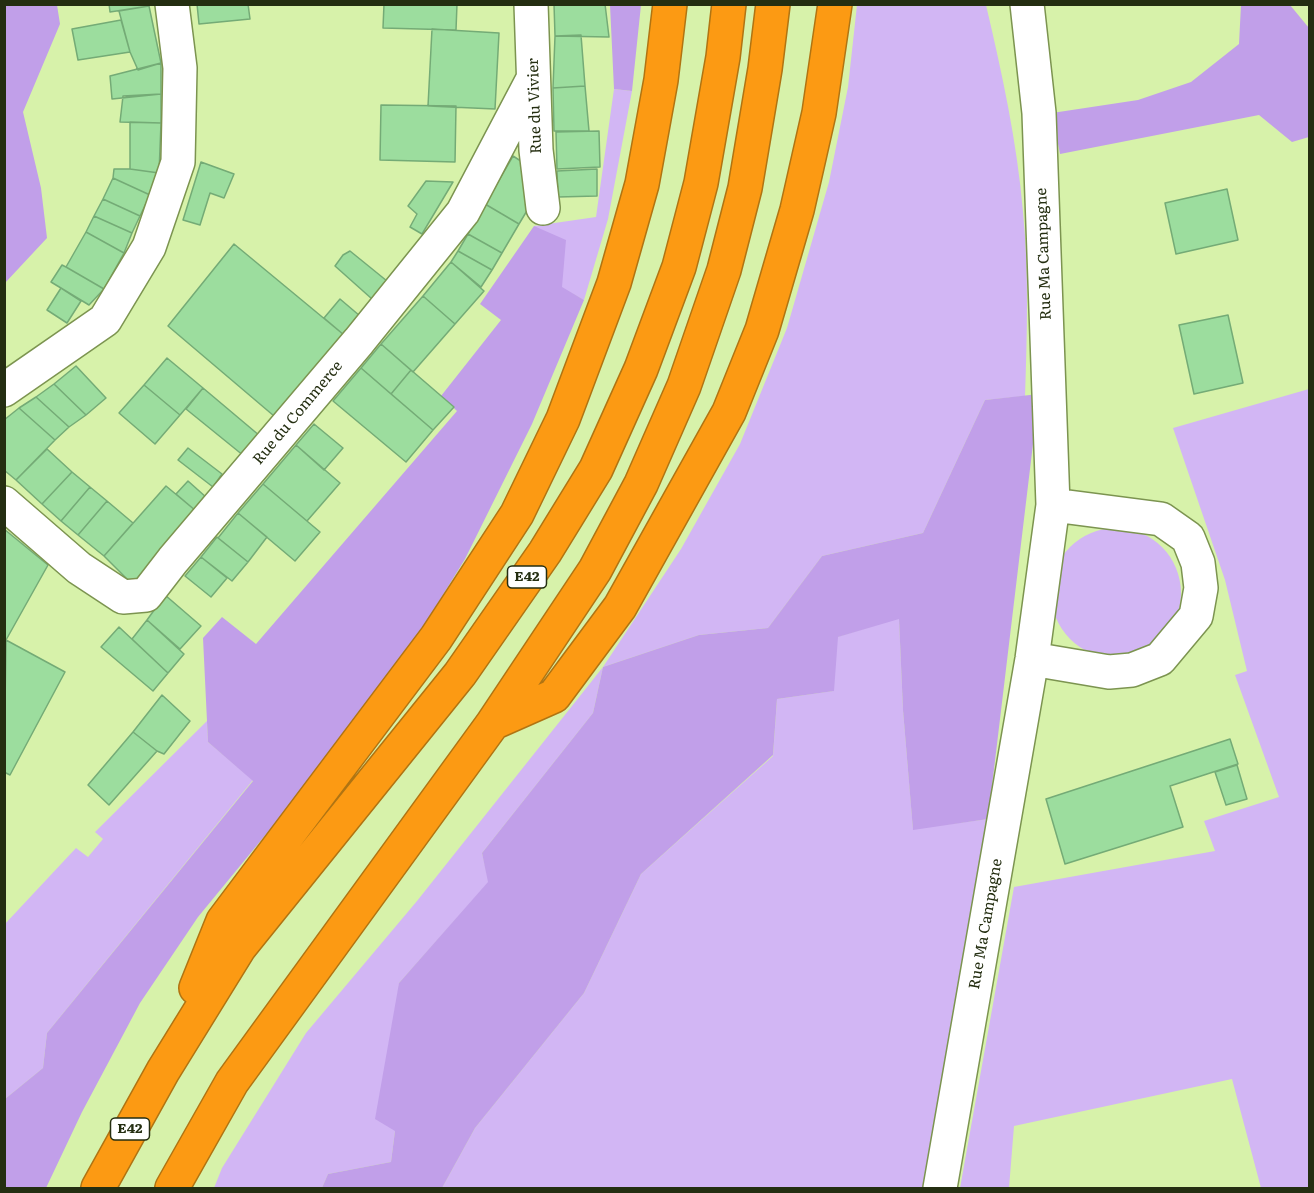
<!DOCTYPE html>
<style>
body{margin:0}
#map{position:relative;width:1314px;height:1193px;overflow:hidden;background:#d7f2aa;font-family:Literata,serif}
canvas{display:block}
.frame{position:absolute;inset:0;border:6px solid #242e11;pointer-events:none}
</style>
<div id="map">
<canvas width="1314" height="1193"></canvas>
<div class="frame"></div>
</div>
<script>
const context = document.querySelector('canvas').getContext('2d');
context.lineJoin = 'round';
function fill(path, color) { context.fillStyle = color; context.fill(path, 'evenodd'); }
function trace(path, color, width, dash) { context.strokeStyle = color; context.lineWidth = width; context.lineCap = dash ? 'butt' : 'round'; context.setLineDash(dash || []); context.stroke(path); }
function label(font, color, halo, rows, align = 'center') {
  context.font = font + ' Literata,serif'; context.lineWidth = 4.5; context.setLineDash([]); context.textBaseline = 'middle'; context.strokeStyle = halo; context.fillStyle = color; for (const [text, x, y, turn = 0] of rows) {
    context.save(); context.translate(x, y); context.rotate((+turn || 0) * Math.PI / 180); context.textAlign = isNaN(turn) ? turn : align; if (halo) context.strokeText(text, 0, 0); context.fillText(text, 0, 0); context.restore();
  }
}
const green = new Path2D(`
 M857 5H986C1002 73 1017 142 1023 212 1029 273 1027 335 1025 396L985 400 923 533 822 556 768 628 699 635 603 667 593 713 482 853 489 882 399 983 395 1131 391 1162 328 1174 322 1188H214L222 1168 306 1033 417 901 603 667 681 549 740 444 787 328 829 182 848 87Z
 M614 89 632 91 608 219 584 300 562 288 534 226 596 217Z
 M1309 389V1188H1261L1232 1079 1014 1126 1009 1188H960L1014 887 1215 851 1204 821 1279 797 1235 675 1247 671 1225 580 1173 428Z
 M1051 593a65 65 0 1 1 130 0a65 65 0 1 1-130 0Z
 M899 618 903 710 913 829 988 819 924 1188H442L475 1128 584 993 641 874 773 756 777 699 833 691 837 637Z
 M207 721 208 742 253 780 47 1033 43 1068 5 1099 4 925 76 848 88 857 103 839 95 832Z`);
const forest = new Path2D(`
 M5 4 57 5 60 24 23 112 41 188 47 238 5 283Z
 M610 5H641L632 91 614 89Z
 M1241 5H1290L1309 28V137L1292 142 1259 115 1060 154 1052 113 1138 100 1191 82 1239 44Z
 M534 226 566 240 562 287 584 300 532 424 465 559 403 660 309 782 198 917 140 1003 82 1112 46 1188H5V1099L43 1068 47 1033 253 781 208 742 203 638 222 617 256 644 457 411 441 396 501 320 480 304Z
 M1039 394 988 819 913 830 903 710 899 619 838 637 834 691 777 699 773 755 641 874 584 993 475 1128 442 1188H322L328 1174 391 1162 395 1131 375 1119 399 983 488 882 482 853 593 713 603 667 699 635 768 628 822 556 923 533 985 400Z`);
const building = new Path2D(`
 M109 4H149V6L110 12Z
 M197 4H248L250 19 199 24Z
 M384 4H457L456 30 383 28Z
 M554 4H605L609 37 555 36Z
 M149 6 161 63 138 70 130 52 119 11Z
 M121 20 130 52 78 60 72 29Z
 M432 29 499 33 495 109 428 106Z
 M581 35 585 86 553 88 555 36Z
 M161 63V94L112 99 110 76Z
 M585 86 589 131H554L553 88Z
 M161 94V123L120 122 123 96Z
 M381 105 456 106 455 162 380 160Z
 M130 122 161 123 159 173 130 169Z
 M599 131 600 167 557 169 556 132Z
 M513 156 527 165 534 199 519 224 485 204Z
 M201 162 234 174 224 198 210 193 200 225 183 220Z
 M114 169H130L159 173 150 195 113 178Z
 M597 169V196L558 197 557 171Z
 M113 178 150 195 140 216 103 199Z
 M426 181 453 182 422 234 410 227 417 214 408 206Z
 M1227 189 1238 240 1176 254 1165 203Z
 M103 199 140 216 132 233 94 216Z
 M485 204 519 224 502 253 468 234Z
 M94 216 132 233 124 253 86 232Z
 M86 232 124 253 104 289 66 267Z
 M468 234 502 253 492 270 458 251Z
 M234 244 344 335 274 416 168 326Z
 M350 251 387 281 372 299 335 266 343 255Z
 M458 251 492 270 481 287 451 262Z
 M451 262 484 291 455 324 423 296Z
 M62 265 66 267 104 289 89 305 51 282Z
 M61 288 81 301 67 323 47 310Z
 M423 296 455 324 413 372 381 344Z
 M340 299 360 316 344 335 324 318Z
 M1228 315 1243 383 1194 394 1179 325Z
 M381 344 411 370 391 394 361 368Z
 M167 358 203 388 180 415 144 385Z
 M76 366 106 398 86 415 54 384Z
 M361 368 433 430 406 462 333 401Z
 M411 370 454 407 433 430 391 394Z
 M54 384 86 415 69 427 36 397Z
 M144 385 180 415 155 444 119 413Z
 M203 388 260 436 244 456 186 409Z
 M36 397 69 427 55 440 19 408Z
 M19 408 55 440 16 480 4 470V420Z
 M314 424 343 448 324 470 296 445Z
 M296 445 340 483 307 521 263 484Z
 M188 448 222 474 213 487 178 460Z
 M47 449 72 472 42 504 16 480Z
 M72 472 90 487 61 521 42 504Z
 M188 481 207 498 196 511 176 494Z
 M263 484 320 532 295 561 238 513Z
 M166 486 196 511 135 581 128 580 104 556Z
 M90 487 107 501 78 535 61 521Z
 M107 501 133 523 104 556 78 535Z
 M238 513 267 537 248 562 218 538Z
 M4 529 48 565 6 640H4Z
 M217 537 248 562 232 581 201 557Z
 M201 557 227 578 211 597 185 576Z
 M165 595 201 626 180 649 147 620Z
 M147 620 184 654 168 673 132 639Z
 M119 627 168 673 153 691 101 647Z
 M6 640 65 672 10 775 4 772Z
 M162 695 190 721 164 754 157 751 133 732Z
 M133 732 157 751 109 805 88 785Z
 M1230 739 1238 764 1170 786 1183 827 1065 864 1046 799Z
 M1237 765 1247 799 1226 805 1215 772Z`);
const minor = new Path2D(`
 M531 4 536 150 543 208
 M4 390 105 320 149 247 178 162 180 68 172 4
 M4 503 79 568 123 597 146 595 173 560 359 341 463 212 533 79
 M1032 659 1109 672 1132 670 1160 659 1196 616 1201 588 1198 563 1188 538 1161 519 1053 505
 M940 1188 1032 659 1053 505 1039 113 1027 4`);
const highway = new Path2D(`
 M493 723 554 696 620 607 729 412 762 330 797 210 819 113 835 4
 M196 988 223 921 436 638 517 514 563 419 614 283 642 184 661 80 670 4
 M98 1188 163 1071 239 948 460 674 545 552 596 469 641 369 679 267 701 183 723 57 729 4
 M172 1188 232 1082 493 723 595 570 641 484 684 386 724 270 745 188 765 69 773 4`);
const shields = [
 [527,577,39],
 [130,1129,39]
];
const shieldNames = [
 ["E42",527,577],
 ["E42",130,1129]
];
const streetNames = [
 ["Rue du Vivier",535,106,-92],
 ["Rue Ma Campagne",1044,254,-92],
 ["Rue du Commerce",298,413,-50],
 ["Rue Ma Campagne",986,924,-80]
];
fill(green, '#d2b6f4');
fill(forest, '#c19fe9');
fill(building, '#9cdd9e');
trace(building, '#74ab76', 1.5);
trace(minor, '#7c9450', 36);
trace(highway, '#b07412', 36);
trace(minor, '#fff', 33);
trace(highway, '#fc9a13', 33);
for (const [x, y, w] of shields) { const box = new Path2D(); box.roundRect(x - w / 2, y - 11, w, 22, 4.5); context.fillStyle = '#fff'; context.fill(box); trace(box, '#242e11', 1.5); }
label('bold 14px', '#242e11', null, shieldNames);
label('15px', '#242e11', '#fff', streetNames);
</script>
